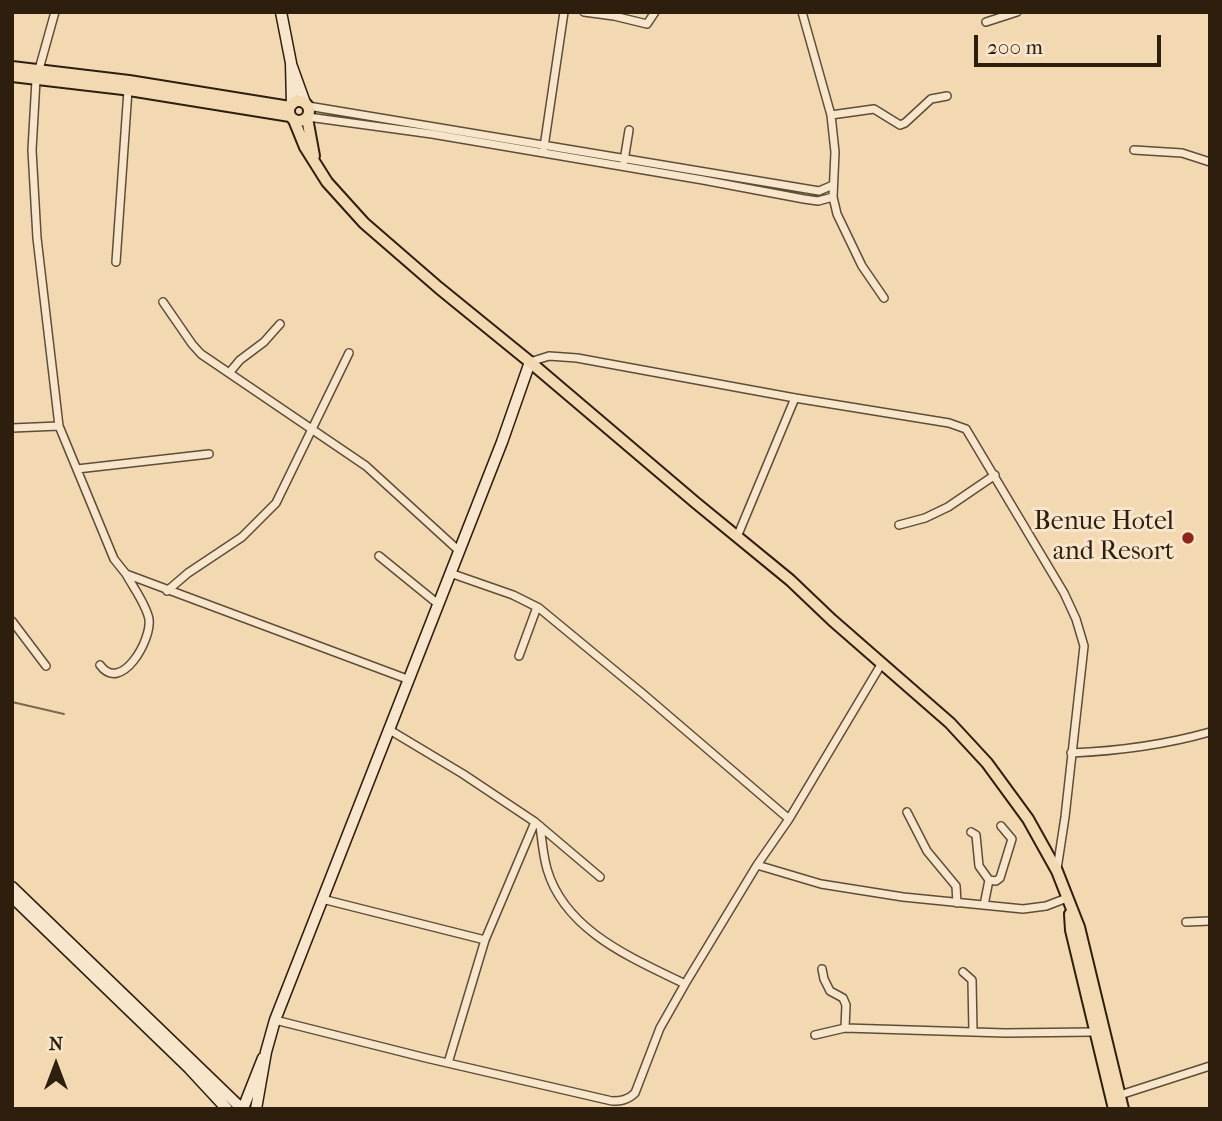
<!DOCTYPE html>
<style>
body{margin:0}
#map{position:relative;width:1222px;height:1121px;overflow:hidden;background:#f2d9b1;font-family:"IM FELL French Canon",serif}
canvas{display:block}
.frame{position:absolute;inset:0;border:14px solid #2e1e0e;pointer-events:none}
.north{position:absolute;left:21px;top:1030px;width:70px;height:70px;-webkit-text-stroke:5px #f7e6cc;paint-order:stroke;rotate:0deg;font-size:19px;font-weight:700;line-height:28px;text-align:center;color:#2e1e0e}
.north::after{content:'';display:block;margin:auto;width:24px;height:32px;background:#2e1e0e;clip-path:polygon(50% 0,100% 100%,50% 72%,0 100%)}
.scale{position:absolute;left:974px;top:35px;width:187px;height:32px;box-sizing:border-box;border:4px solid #2e1e0e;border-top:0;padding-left:9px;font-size:21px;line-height:24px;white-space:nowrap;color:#2e1e0e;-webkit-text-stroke:5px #f7e6cc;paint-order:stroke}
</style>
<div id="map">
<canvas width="1222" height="1121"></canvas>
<div class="frame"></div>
<div class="north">N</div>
<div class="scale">200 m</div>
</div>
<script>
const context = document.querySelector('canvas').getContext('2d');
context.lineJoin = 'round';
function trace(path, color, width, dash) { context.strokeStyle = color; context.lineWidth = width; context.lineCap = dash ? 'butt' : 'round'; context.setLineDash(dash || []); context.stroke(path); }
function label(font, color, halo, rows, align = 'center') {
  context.font = font + ' "IM FELL French Canon",serif'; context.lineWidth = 6; context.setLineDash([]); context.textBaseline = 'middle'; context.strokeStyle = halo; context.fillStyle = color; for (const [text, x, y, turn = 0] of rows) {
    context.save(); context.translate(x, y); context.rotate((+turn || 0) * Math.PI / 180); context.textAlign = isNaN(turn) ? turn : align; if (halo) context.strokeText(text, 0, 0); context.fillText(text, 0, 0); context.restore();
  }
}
const stream = new Path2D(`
 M12 702 64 714`);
const street = new Path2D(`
 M55 12 36 80 32 150 37 238 59 426 114 559 126 574 407 679
 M584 12 614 16 647 24 655 12
 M802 12 831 115 835 152 833 197 837 214 862 266 884 298
 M986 22 1017 12
 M308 106 807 189 819 191 833 185
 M831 115 874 109 900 125 905 123 931 99 947 96
 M308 117 432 134 703 180 804 199 818 201 833 197
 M544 147 564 12
 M1134 150 1182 153 1210 162
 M624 161 629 130
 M116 262 128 90
 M163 302 192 344 201 354 366 466 458 550
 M530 362 549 356 577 358 795 398 949 423 966 429 1064 593 1076 619 1084 646 1065 817 1057 869
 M229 373 240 360 264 342 280 324
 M12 428 59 426
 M77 469 209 454
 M899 525 925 518 948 507 995 475
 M737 537 795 398
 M379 556 438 604
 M450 573 513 595 539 608 642 693 789 819
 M167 591 188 573 242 537 276 503 349 353
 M12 621 46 666
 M519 656 537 607
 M100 665C121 694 152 640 149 619 146 604 133 587 126 574
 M388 729 463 774 535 822 600 877
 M1071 753C1119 751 1164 745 1210 732
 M907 812 927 851 956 886 957 903
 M540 826C542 840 543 855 547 869 565 931 632 958 685 984
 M971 832 976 835 979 866 989 880 996 881 1000 878 1012 839 1001 826
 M757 865 821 884 903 897 1023 909 1046 906 1067 898
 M322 899 485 940
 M984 905 989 880
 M1186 922 1210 921
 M822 969 824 979 830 991 843 998 846 1005 845 1028
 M963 972 972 980 973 1032
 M275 1020 426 1058 612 1101C621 1101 628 1100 635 1093L660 1028 685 984 757 865 789 819 882 663
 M815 1035 845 1028 1005 1033 1094 1032
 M448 1063 485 940 535 822
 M1120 1095 1210 1066`);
const secondary = new Path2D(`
 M281 12 291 63 292 104
 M291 64 305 103
 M12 887 240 1107
 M12 897 189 1068 227 1109
 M244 1106 263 1058
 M256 1109 266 1052 275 1020 502 442 530 362`);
const primary = new Path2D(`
 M12 67 129 81 290 107
 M12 76 123 89 290 116
 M289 111a10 10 0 1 1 20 0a10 10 0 1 1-20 0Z
 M307 118 314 156
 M294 120 305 147 327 182 364 223 439 288 530 362 696 503 790 580 832 620 950 723 987 763 1028 819 1057 871 1079 927 1123 1109
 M1070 914 1071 930 1114 1109`);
const markers = [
 [1188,538,7,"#8f2418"]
];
const poiNames = [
 ["Benue Hotel",1174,523],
 ["and Resort",1174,553]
];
trace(stream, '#7b684f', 2);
trace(street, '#5f4d37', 10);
trace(secondary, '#2e1e0e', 13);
trace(primary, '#2e1e0e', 14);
trace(street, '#f7e6cc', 7);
trace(secondary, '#f7e6cc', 10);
trace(primary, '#f2d9b1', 10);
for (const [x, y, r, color] of markers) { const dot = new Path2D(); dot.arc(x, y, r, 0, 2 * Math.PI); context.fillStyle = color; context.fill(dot); trace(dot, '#f7e6cc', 2.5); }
label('26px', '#2e1e0e', '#f7e6cc', poiNames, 'right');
</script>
